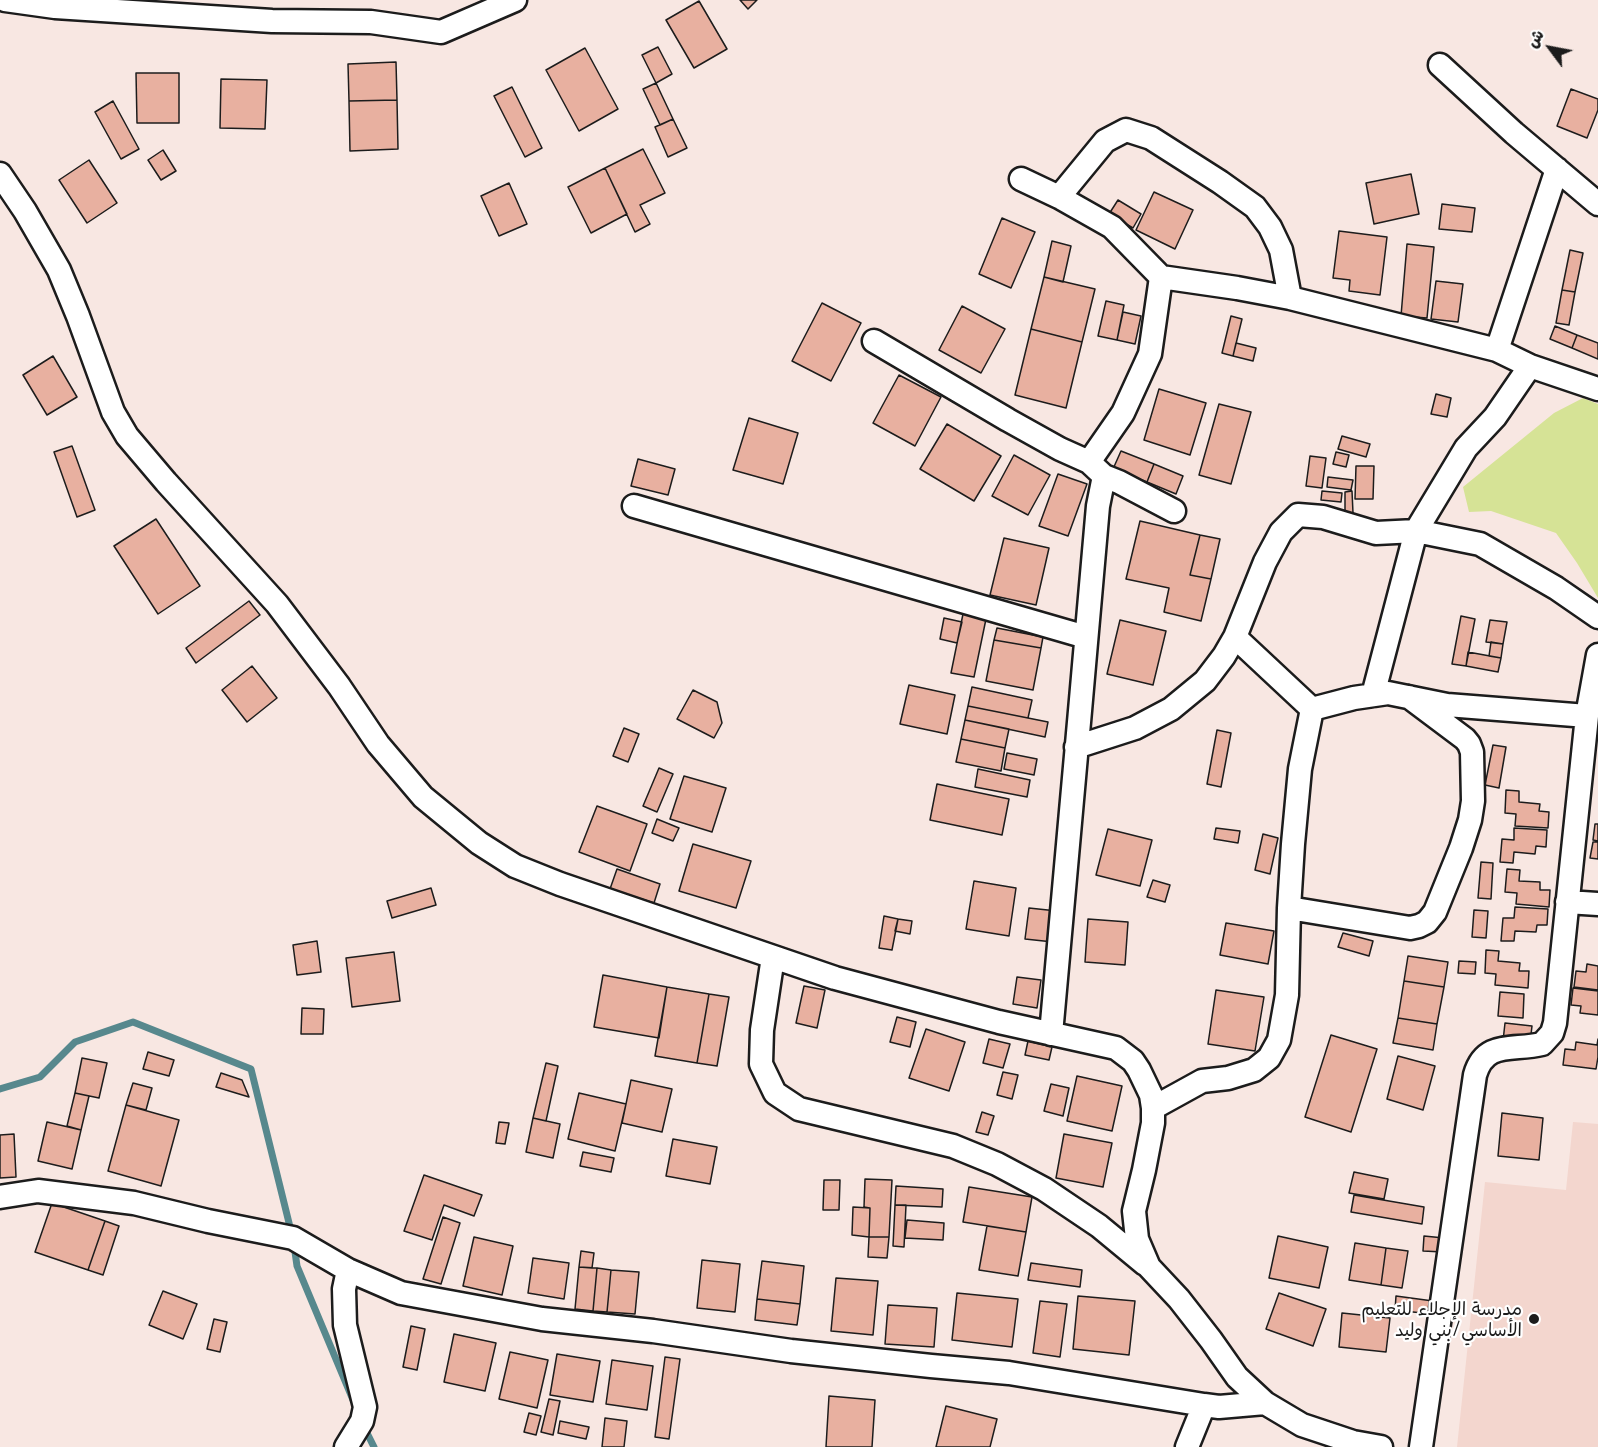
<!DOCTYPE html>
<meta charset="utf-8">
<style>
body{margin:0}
#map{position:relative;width:1598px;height:1447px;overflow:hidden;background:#f8e7e2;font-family:Mali,"Playpen Sans Arabic",sans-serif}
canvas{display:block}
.north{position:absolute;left:1520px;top:18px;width:60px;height:60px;-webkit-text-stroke:4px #fff;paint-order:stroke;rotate:302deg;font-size:16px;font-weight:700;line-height:24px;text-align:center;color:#1c1c1c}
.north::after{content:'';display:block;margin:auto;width:21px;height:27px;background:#1c1c1c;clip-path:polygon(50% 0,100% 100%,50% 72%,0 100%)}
</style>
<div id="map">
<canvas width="1598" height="1447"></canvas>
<div class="north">ش</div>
</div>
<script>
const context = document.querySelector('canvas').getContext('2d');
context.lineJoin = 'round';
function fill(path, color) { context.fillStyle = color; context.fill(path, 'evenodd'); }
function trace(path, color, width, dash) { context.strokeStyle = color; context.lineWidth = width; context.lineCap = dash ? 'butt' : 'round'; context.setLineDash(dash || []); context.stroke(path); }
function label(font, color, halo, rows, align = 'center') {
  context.font = font + ' Mali,"Playpen Sans Arabic",sans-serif'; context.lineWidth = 4.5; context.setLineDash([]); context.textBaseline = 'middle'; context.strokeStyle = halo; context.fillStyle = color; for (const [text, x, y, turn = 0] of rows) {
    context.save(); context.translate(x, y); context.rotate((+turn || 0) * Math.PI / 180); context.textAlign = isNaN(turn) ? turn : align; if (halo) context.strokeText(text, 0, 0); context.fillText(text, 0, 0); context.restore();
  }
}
const built = new Path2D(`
 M1573 1122 1598 1124V1447H1457L1485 1182 1566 1190Z`);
const green = new Path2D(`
 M1583 398 1598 404V598L1577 563 1556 533 1491 511 1469 512 1463 487 1554 413Z`);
const stream = new Path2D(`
 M0 1089 40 1077 75 1042 133 1022 251 1069 292 1235
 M294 1245 297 1266 353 1400
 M364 1427 374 1447`);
const building = new Path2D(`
 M740 0H757L748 9Z
 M699 1 727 49 694 68 666 20Z
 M658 47 672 74 656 83 642 55Z
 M585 48 618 109 579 131 546 70Z
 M396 62 397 100 349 101 348 64Z
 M136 73H179V123H137Z
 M221 79 267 80 265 129 220 128Z
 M656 83 673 119 660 125 643 89Z
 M512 87 542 148 525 157 494 96Z
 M1571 89 1598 99V110L1587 138 1557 126Z
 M397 100 398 149 350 151 349 101Z
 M113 101 139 149 121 159 95 112Z
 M673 119 687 148 668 157 655 127Z
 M643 149 665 193 640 205 650 224 635 232 605 168Z
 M163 150 176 171 161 180 148 160Z
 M89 160 117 203 87 223 59 180Z
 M605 168 627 214 591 233 568 187Z
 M1411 174 1419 214 1374 224 1366 183Z
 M509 183 527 224 499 236 481 196Z
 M1154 192 1193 210 1175 249 1136 230Z
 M1118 200 1141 214 1133 228 1109 214Z
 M1442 204 1475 208 1472 232 1439 229Z
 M1002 218 1035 232 1011 288 979 274Z
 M1339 231 1387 237 1380 295 1349 291 1350 280 1333 278Z
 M1052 241 1071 246 1063 282 1044 277Z
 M1407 244 1434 247 1427 318 1401 316Z
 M1570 250 1583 253 1575 292 1562 290Z
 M1044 277 1095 289 1082 342 1031 329Z
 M1436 281 1463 284 1458 322 1431 319Z
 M1562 290 1575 292 1569 325 1556 323Z
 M1106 301 1124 305 1117 340 1098 336Z
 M822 303 861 323 831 381 792 361Z
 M962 306 1005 329 981 373 939 350Z
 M1123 312 1141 316 1135 344 1117 340Z
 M1231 316 1242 319 1233 356 1222 353Z
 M1555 326 1577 335 1572 348 1550 339Z
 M1031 329 1082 342 1066 408 1015 395Z
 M1577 335 1598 343V359L1572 348Z
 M1236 343 1256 348 1253 361 1233 356Z
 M53 356 77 397 47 415 23 375Z
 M899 375 941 397 915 446 873 423Z
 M1159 389 1206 403 1190 455 1144 440Z
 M1436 394 1451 398 1447 417 1431 414Z
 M1219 404 1251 412 1231 484 1199 475Z
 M749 418 798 433 783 484 733 470Z
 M947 424 1001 456 974 501 920 469Z
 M1342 436 1370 444 1366 457 1338 449Z
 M72 446 95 510 77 517 54 452Z
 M1121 451 1154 464 1147 482 1113 469Z
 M1336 452 1349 455 1346 467 1333 464Z
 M1014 455 1050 475 1028 515 992 496Z
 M1310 456 1326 458 1322 488 1306 486Z
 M638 459 675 469 668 495 631 486Z
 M1154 464 1183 476 1176 494 1147 482Z
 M1356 466H1374L1373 499H1355Z
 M1058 474 1087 484 1068 536 1039 526Z
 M1328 477 1353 480 1351 490 1327 487Z
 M1322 491 1342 493 1341 502 1321 500Z
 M1352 491 1353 513H1345V492Z
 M156 519 200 586 158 614 114 546Z
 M1140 521 1200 535 1190 575 1211 579 1201 621 1164 612 1169 588 1126 579Z
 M1200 535 1220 539 1211 579 1190 575Z
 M1004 538 1049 548 1036 605 990 595Z
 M249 601 260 615 196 663 186 648Z
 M963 614 986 619 974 677 951 673Z
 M1461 616 1475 619 1466 666 1452 664Z
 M944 618 962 622 957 643 940 639Z
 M1120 620 1166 631 1153 685 1107 674Z
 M1490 620 1507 622 1503 644 1486 642Z
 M997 628 1043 637 1041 648 994 640Z
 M994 640 1041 648 1033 690 986 681Z
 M1491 642 1503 644 1501 658 1489 656Z
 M1468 652 1501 658 1498 672 1466 666Z
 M252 666 277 698 247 722 222 690Z
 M909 685 955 695 947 734 900 724Z
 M972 687 1032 700 1028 718 968 706Z
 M693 690 717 702 722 723 714 738 677 719Z
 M968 706 1048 722 1045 737 965 720Z
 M965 720 1009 729 1005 748 961 739Z
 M624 728 639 734 628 762 613 756Z
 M1217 730 1231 733 1221 787 1207 784Z
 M961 739 1005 748 1001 771 956 762Z
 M1493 745 1506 747 1499 788 1485 785Z
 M1007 753 1037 759 1034 775 1004 769Z
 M659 768 673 774 657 812 643 806Z
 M978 769 1030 780 1027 797 975 787Z
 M684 776 726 788 712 832 670 819Z
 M937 784 1009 799 1002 835 930 820Z
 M1506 790 1519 791V802L1540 804 1539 811 1549 812 1548 828 1515 826 1516 814 1505 813Z
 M597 806 647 824 630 871 579 852Z
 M657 819 679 828 673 841 652 833Z
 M1595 824H1598V841L1593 840Z
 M1216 828 1240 831 1238 843 1214 839Z
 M1514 828 1547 830 1546 847 1536 846 1535 854 1514 852 1513 863 1500 862 1502 839 1514 840Z
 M1108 829 1152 840 1140 886 1096 875Z
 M1263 834 1278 838 1270 874 1255 870Z
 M1593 842H1598V859L1590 858Z
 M693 844 751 861 736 908 679 891Z
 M1481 862 1493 863 1491 899 1478 898Z
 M617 869 660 884 654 903 610 889Z
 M1507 869 1520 870 1519 881 1540 882V890H1550L1549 907 1516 904 1517 893 1505 892Z
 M1153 880 1170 885 1165 902 1147 897Z
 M974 881 1016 888 1009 936 966 929Z
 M431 888 436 905 392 918 387 901Z
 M1515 907 1548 909 1547 925H1537L1536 932 1515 931 1514 941H1501L1503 918H1514Z
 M1029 908 1057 911 1053 942 1025 939Z
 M1474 910 1488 911 1486 938 1472 937Z
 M884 916 898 919 892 950 879 948Z
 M898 919 912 921 910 934 895 931Z
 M1088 919 1128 922 1125 965 1085 962Z
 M1226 923 1274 931 1268 964 1220 955Z
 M1343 933 1373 941 1369 956 1338 947Z
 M317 941 321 972 297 975 293 945Z
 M1486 950 1499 951 1498 961 1520 963 1519 971H1529L1528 988 1495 985 1496 974 1485 973Z
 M394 952 400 1001 352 1007 346 958Z
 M1408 956 1448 962 1444 987 1404 981Z
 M1459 961 1476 962 1475 974 1458 973Z
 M1587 964 1598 966V990L1574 987 1576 971 1586 972Z
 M603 975 667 987 659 1038 594 1027Z
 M1017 977 1041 980 1037 1008 1013 1004Z
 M1404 981 1444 987 1437 1024 1398 1018Z
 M804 986 825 990 817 1028 796 1023Z
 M667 987 709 994 697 1063 655 1056Z
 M1573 988 1598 991V1015L1580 1013 1581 1006 1571 1005Z
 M1216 990 1264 997 1255 1051 1208 1044Z
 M1500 992 1524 994 1523 1018 1498 1016Z
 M709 994 729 997 717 1066 697 1063Z
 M302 1008 324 1009 323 1034H301Z
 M897 1017 916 1022 910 1047 890 1042Z
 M1398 1018 1437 1024 1433 1050 1393 1043Z
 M1505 1023 1532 1026 1530 1043 1503 1041Z
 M926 1029 965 1042 949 1091 909 1078Z
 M1331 1035 1377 1049 1351 1132 1305 1117Z
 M989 1039 1010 1044 1003 1068 983 1063Z
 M1598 1039V1057L1596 1069 1563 1065 1565 1049 1575 1050 1576 1042 1597 1045Z
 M1028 1041 1052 1047 1049 1060 1025 1055Z
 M148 1052 174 1060 169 1076 143 1069Z
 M1398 1056 1435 1066 1423 1110 1387 1099Z
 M82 1058 107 1063 99 1098 75 1093Z
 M546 1063 558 1066 546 1121 533 1118Z
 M1003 1072 1018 1075 1012 1099 997 1095Z
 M221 1073 242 1080 249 1097 216 1087Z
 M1077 1076 1122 1086 1112 1131 1067 1121Z
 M631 1080 672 1089 662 1132 622 1123Z
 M133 1083 152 1088 146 1110 126 1105Z
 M1051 1084 1069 1088 1063 1116 1044 1111Z
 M75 1093 89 1096 81 1130 67 1126Z
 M579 1093 626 1104 615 1151 568 1139Z
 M126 1105 179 1120 161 1186 108 1171Z
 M982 1112 994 1116 988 1135 976 1132Z
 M1502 1113 1543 1118 1539 1160 1498 1156Z
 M533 1118 560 1124 553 1158 526 1152Z
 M47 1122 81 1130 72 1169 38 1161Z
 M499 1122 509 1123 505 1144 496 1143Z
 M14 1134 16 1177 0 1178V1135Z
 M1064 1134 1112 1143 1103 1187 1056 1178Z
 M673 1139 717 1147 710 1184 666 1176Z
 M583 1152 614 1158 611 1172 580 1166Z
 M1354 1172 1388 1179 1384 1199 1349 1193Z
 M424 1175 482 1195 474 1216 444 1205 432 1240 404 1231Z
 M865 1179 892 1180 889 1237H869L870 1208 864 1207Z
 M824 1180H840L839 1210H823Z
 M896 1186 943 1189 942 1207 895 1205Z
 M969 1187 1032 1197 1026 1232 963 1222Z
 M1354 1195 1424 1207 1422 1224 1351 1212Z
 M52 1203 105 1221 88 1270 35 1252Z
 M895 1205H906L904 1247 893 1246Z
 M853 1207 870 1208 869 1237 852 1235Z
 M443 1217 460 1223 441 1284 423 1279Z
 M907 1220 944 1223 943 1240 905 1238Z
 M105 1221 119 1226 103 1275 88 1270Z
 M987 1226 1026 1232 1018 1276 979 1270Z
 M1278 1236 1328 1247 1319 1288 1269 1278Z
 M1424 1236 1444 1238 1443 1252 1423 1251Z
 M474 1237 513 1246 502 1295 463 1286Z
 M869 1237H889L887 1258 868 1257Z
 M1355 1243 1386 1248 1381 1285 1349 1280Z
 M1386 1248 1408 1251 1402 1288 1381 1285Z
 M581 1251 594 1253 592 1268 579 1267Z
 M533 1258 569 1263 564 1299 528 1293Z
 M702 1260 740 1264 735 1312 697 1308Z
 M762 1261 804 1266 800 1304 757 1299Z
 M1031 1263 1082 1270 1080 1287 1028 1280Z
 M579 1267 597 1268 593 1311 575 1309Z
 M597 1268 611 1270 607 1312 593 1311Z
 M611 1270 639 1272 635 1314 607 1312Z
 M836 1278 878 1281 873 1335 831 1331Z
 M163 1291 197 1304 183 1339 149 1325Z
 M957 1293 1018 1299 1012 1347 952 1340Z
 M1279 1293 1326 1309 1313 1346 1266 1329Z
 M1078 1296 1135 1301 1129 1355 1073 1349Z
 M1396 1296 1433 1301 1431 1314 1395 1310Z
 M757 1299 800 1304 797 1325 755 1320Z
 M1040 1301 1067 1304 1060 1357 1033 1353Z
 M888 1305 937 1308 934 1347 885 1344Z
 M1342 1313 1390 1318 1386 1352 1339 1347Z
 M214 1319 227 1322 220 1352 207 1349Z
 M411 1326 425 1329 417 1370 403 1367Z
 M454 1334 496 1343 485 1391 444 1382Z
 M510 1352 548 1360 537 1408 499 1399Z
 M557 1354 600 1361 593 1402 550 1395Z
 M665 1357 680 1359 669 1439 655 1437Z
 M612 1360 653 1366 647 1410 606 1404Z
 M829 1396 875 1400 872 1447H826Z
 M549 1399 560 1401 553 1435 541 1432Z
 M946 1406 997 1419 990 1447H936Z
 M529 1413 541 1416 536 1435 524 1432Z
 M605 1418 627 1421 624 1447H602Z
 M560 1421 589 1427 586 1439 558 1433Z`);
const minor = new Path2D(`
 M5 0 55 7 272 21 371 22 441 32 515 0
 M1440 65 1514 133 1598 204
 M0 174 25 211 59 270 78 316 113 412 127 436 166 482 277 604 339 686 378 744 423 797 479 843 515 866 560 884 835 978 999 1022 1116 1048 1133 1061 1139 1070 1151 1095 1153 1108V1123L1144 1170 1134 1211 1137 1239 1149 1267 1179 1299 1211 1340 1237 1377 1265 1403 1302 1425 1353 1442 1381 1447
 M1021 179 1059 197 1112 227 1161 277
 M1059 197 1105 141 1126 130 1151 138 1220 182 1255 207 1270 227 1281 250 1290 298
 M874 341 1008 420 1060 449 1089 462 1104 476 1119 482 1174 511
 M1497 350 1557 169
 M1089 462 1123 413 1150 354 1161 277 1237 288 1290 298 1497 350 1530 366 1598 389
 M634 506 1086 637
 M1373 695 1416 531 1466 448 1495 417 1530 366
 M1312 709 1354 698 1388 693 1447 705 1587 716
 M1076 747 1135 728 1171 709 1205 681 1224 656 1235 637 1265 562 1281 532 1298 515 1323 517 1376 533 1416 531 1480 544 1556 588 1598 617
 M1567 902 1598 904
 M1289 908 1410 928 1419 926 1427 922 1435 912 1461 848 1470 820 1473 801 1472 752 1469 744 1465 739 1409 697
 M773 957 762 1030 761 1064 775 1093 799 1109 953 1146 997 1164 1044 1189 1099 1226 1145 1264
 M1051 1034C1068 858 1082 682 1098 506L1104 476
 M1153 1108 1202 1081 1228 1078 1254 1070 1269 1058 1279 1040 1287 995 1289 908 1293 844 1300 769 1312 709 1235 637
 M0 1197 38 1191 134 1203 208 1221 293 1238 348 1270 401 1293 542 1319 653 1331 791 1351 931 1366 1009 1373 1204 1405 1219 1407 1265 1403
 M346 1447 362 1421 365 1407 345 1325 344 1289 348 1270
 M1187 1447 1204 1405
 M1421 1447 1475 1075C1485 1040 1513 1051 1542 1044L1552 1033 1555 1023 1587 716 1598 655`);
const markers = [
 [1534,1319,6,"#1c1c1c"]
];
const poiNames = [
 ["مدرسة الإجلاء للتعليم",1522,1309],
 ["الأساسي/بني وليد",1522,1330]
];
fill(built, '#f3d6ce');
fill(green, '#d6e396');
trace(stream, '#57888d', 7);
fill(building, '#e8b0a0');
trace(building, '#1c1c1c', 1.5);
trace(minor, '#1c1c1c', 27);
trace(minor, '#fff', 22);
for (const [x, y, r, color] of markers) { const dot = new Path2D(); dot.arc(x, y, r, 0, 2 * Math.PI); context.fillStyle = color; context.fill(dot); trace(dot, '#fff', 2); }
label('18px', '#1c1c1c', '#fff', poiNames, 'right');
</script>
